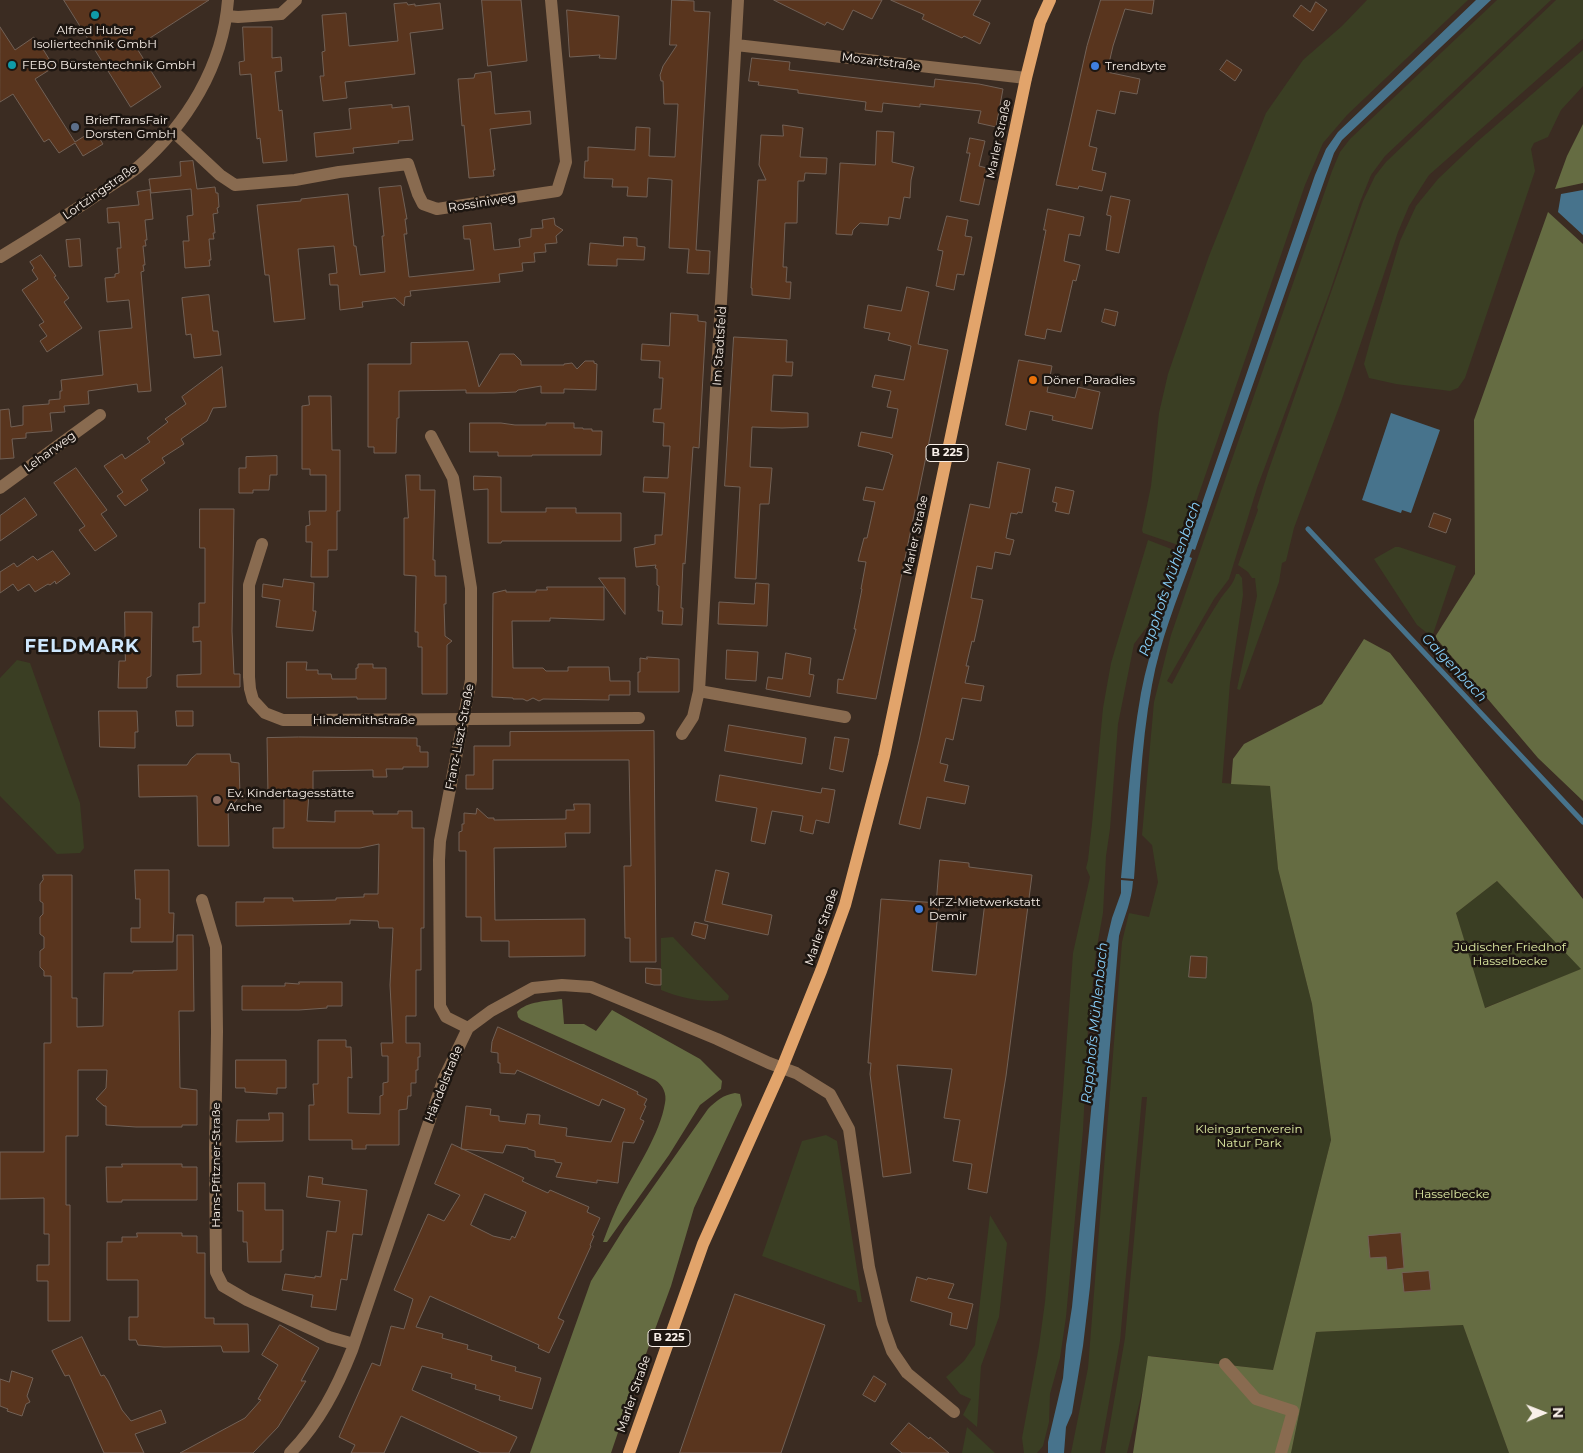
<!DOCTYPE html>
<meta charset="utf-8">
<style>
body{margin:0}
#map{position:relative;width:1583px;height:1453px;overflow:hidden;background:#3b2c22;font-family:Montserrat,sans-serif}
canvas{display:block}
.north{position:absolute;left:1518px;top:1388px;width:50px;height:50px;-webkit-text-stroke:4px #1d1611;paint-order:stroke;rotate:89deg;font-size:14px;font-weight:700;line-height:20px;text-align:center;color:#f9f0e9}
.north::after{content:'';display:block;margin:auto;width:18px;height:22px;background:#f9f0e9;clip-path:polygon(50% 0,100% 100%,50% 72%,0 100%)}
</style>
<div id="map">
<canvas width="1583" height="1453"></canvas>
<div class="north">N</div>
</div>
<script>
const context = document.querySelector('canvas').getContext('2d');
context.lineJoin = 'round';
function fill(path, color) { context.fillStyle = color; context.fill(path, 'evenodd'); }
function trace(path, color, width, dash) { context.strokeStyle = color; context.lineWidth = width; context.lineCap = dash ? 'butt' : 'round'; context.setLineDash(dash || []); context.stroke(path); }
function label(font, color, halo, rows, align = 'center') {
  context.font = font + ' Montserrat,sans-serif'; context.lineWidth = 5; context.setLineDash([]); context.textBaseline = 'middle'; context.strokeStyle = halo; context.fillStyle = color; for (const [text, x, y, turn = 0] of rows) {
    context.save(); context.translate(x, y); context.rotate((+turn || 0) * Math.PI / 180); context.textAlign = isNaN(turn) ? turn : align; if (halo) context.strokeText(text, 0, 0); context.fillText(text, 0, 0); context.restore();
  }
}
const green = new Path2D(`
 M1367 0H1468L1347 115 1323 143 1305 185 1181 546 1143 533 1142 530 1151 486 1159 413 1168 374 1209 256 1266 113 1303 60 1342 26Z
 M1497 0H1551L1385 156 1371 175 1360 202 1329 294 1257 488 1229 579 1214 599 1167 681 1172 684C1187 655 1202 627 1219 601 1225 591 1233 586 1236 574H1239L1242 578 1243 595 1230 683 1222 783 1270 786 1278 869 1312 1004 1331 1140 1273 1370 1151 1356 1127 1453H1105L1125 1338 1147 1097H1142L1120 1341 1100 1453H1071L1088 1368 1122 942 1129 913 1149 917 1158 882 1152 845 1142 835 1154 702 1171 635 1332 171 1340 152 1350 139Z
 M1556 0H1583V39L1429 175 1409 206 1398 232 1341 402 1294 528 1286 561 1282 563 1279 582 1240 690 1237 689 1257 596 1255 578H1252L1248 572 1238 565 1258 510 1257 507 1268 472 1363 201 1375 176 1386 162Z
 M1583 50V86L1561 110 1548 137 1534 143 1531 149 1535 171 1465 378 1458 388 1450 391 1396 384 1369 378 1364 364 1370 342 1400 241 1416 206 1438 179 1478 141Z
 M1148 540 1179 552 1149 624 1134 644 1118 724 1110 829 1106 856 1103 913 1096 952 1088 1028 1083 1130 1066 1317 1060 1358 1050 1394 1049 1422 1043 1446 1037 1453H1024L1022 1438 1039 1346 1045 1302 1063 1092 1073 953 1090 877 1086 868 1088 860 1092 824 1103 708 1111 663Z
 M1395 547H1399L1456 566 1432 637 1417 625 1374 559Z
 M17 660 30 663 80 803 84 848 80 853 57 854 0 796V678Z
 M1497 881 1582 969 1484 1008 1456 913Z
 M673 937 729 996 728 1000C703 1003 684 999 661 990V938Z
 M826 1135 837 1141 862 1302H858L856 1291 762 1256 802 1141Z
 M990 1215 1007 1243 999 1317 981 1366 977 1427 963 1415 971 1399 960 1394 946 1377 964 1361 975 1345Z
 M1463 1325 1509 1453H1291L1316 1332Z
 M967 1427 995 1453H962Z`);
const forest = new Path2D(`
 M1583 124V183L1555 189 1567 156Z
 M1548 212 1583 244V801L1538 758 1435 637 1475 574 1474 420Z
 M1364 639 1390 653 1583 899V1453H1509L1463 1325 1316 1332 1291 1453H1133L1148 1356 1273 1370 1331 1140 1312 1004 1278 869 1270 786 1231 784 1233 759 1244 744 1322 704ZM1497 881 1581 969 1485 1008 1456 913Z
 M562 999 564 1024H584L596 1031 612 1010 700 1059 722 1081 721 1089 700 1105 669 1155 607 1242H603C609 1226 615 1210 623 1195 637 1167 660 1134 665 1103 667 1094 663 1085 655 1080L521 1020 518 1017 517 1012C527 1001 548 1001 562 999Z
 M735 1093 740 1094 742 1105 694 1208 671 1286 629 1400 611 1453H530L591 1281 625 1227 708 1109C716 1101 723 1095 735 1093Z`);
const water = new Path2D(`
 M1476 0H1491L1342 140 1334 153 1195 550 1187 547 1315 175 1326 149 1338 132Z
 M1583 190V235L1558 212 1561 194Z
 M1391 413 1440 430 1411 513 1402 510 1401 513 1362 500Z
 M1184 555 1192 558C1177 599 1160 641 1152 685 1140 748 1139 814 1134 879L1121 878C1127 816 1130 754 1141 693 1150 646 1168 600 1184 555Z
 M1121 880 1133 881C1132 901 1124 917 1119 936L1090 1287 1083 1346 1072 1413 1066 1427 1064 1453H1048V1442L1063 1378 1066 1345 1072 1307 1096 1059 1104 952 1112 918 1121 893Z`);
const stream = new Path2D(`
 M1308 529 1583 822
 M1185 562 1192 542`);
const building = new Path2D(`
 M64 0H209L136 47 161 87 131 107Z
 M482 0H521L527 61 488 66Z
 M672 0 694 1V11L710 12 696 250 710 251 709 274 687 273 689 249 669 248 672 180 648 178 647 197 627 196 628 187H612L613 179 584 178 585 161H588V147L635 150 636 127 650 128 649 156 675 157 678 104H664L663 81H661L660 75 663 66 677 45H670Z
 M774 0H882L872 19 853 10 843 30 827 22 825 25Z
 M891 0H981L973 15 990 23 980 44 964 36 962 38 922 19 924 15Z
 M1101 0H1154L1152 14 1125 9 1113 46 1107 72 1140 79 1137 94 1120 91 1115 114 1097 110 1089 146 1097 148 1092 170 1106 173 1102 191 1079 186 1078 189 1056 185 1087 46Z
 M1316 2 1327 10 1313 31 1293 16 1301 5 1310 12Z
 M407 3 408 5 415 4V6L440 3 443 29 410 33 415 74 345 82 347 98 323 101 320 76H324L322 52 325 51 322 15 346 13 349 46 398 41 394 4Z
 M567 10 619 16 616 59 599 58 600 55 570 57Z
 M0 27 15 50 34 37 41 46 54 67 35 79 75 142 94 130 103 144 83 156 75 143 59 153 49 139 44 142 13 94 0 102Z
 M243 27H272V58L281 57 282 71 275 72 279 111 282 110 287 161 263 163 260 138 257 139 251 74 240 75 239 62 244 61Z
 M752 58 790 62 789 70 934 87 935 79 979 84 1003 89 996 127 978 123 981 111 920 104V107L883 103 882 112 865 110 866 102 798 93V90L758 85 759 82 749 81Z
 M1227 60 1242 70 1235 81 1220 70Z
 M491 72 495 114 530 111 531 124 490 129 495 170H493L494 176 469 178 464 125 462 126 458 79 474 78 475 74Z
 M392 105V108L409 106 413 140 398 141 399 143 353 148 354 153 316 157 314 133 351 129 349 109Z
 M783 125 803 128 800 157 827 158 826 174 805 173 804 181H798L797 223H785L783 267H787L786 282H791L790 299 752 295V288H751L758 180H766L759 165 761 135 783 136Z
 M877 131 894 132 892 162 914 167 911 180 910 198 904 197 900 219 889 217 888 225 860 223 853 230 852 235 836 234 840 163 875 165Z
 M970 138 985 141 979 166 987 168 979 205 960 201 970 153H967Z
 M193 161 197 189 215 187 216 193H218L219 207 217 208 218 213 213 214 215 233H213L214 239H209L211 260H209L210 266 185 268 183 241H189L187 216 193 215 191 189 151 193 149 179 181 176 180 162Z
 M401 186 407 219H405L407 234H404L409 277 474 270 470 239H464L463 226 491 223 494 250 520 247 519 239 531 237V229L543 228 542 220 554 218 555 225 563 230 556 236 557 243 545 244 546 252 534 253 535 262 522 263 523 271 499 274 500 282 410 291 411 296 405 297 404 306 395 298 362 302 363 307 340 310 338 285H330L329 274 337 273 334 246 298 249 305 319 274 322 269 275H265L257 205 301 201V199L348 194 354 246H356L360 275 385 272 382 236H384L379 188Z
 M150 190 153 219 145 220 147 240H145L146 246H143L145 265H143L144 271 141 272 151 391 138 392 137 384 88 391 89 404 64 406 65 412 50 413 52 431 26 433V438L12 439 14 458 0 459V410L9 409 11 427 23 425V406L49 404V400L60 399V391H62L61 380 103 375 99 331 132 328 129 300 107 302 105 278 115 277V274L119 273 117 248H121L119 222 108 223 107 208 139 205 137 192Z
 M1111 196 1130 200 1119 253 1106 250 1111 216 1107 215Z
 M1048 209 1084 217 1080 236 1069 234 1064 261 1080 265 1076 281 1073 280 1061 332 1047 329 1045 339 1025 335 1046 230H1044Z
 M947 216 968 220 965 236 972 237 964 275 957 274 954 290 936 286 943 251 938 250Z
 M624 237 637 238V246L645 247 644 260 617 259V266L588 265 590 243 623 246Z
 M80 239 82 266 69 267 66 240Z
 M41 255 56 276 54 277 69 298 64 302 82 328 47 352 40 341 47 336 39 325 44 322 22 290 38 279 32 270 34 268 30 262Z
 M907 287 929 292 918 344 948 350 876 699 837 693 838 679 843 680 856 629H854L862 589H861L866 562 858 561 864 538H867L875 502 863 500 866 487 883 490 893 455 890 454V453L858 446 861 432 892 438 898 409 887 407 891 391 872 387 875 375 904 380 911 346 888 340 890 333 864 328 868 305 901 311Z
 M209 295 213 331H218L221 355 194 358 191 334 186 335 182 298Z
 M1105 309 1118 312 1115 326 1102 322Z
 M671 313 698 315V321L706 322 699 448 693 447 685 564 683 563 681 608H683L682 625 662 624 663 611H658L659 586 657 585V569L655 568 656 565 636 567 634 548 655 544V535H662L665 493 643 492 644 477 668 478 670 446H663L664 423 653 422 654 409H661L663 378H659L660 361 641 360 642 344 669 346Z
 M734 337 787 340 786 362H793L792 376 773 375 771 411 808 413V427L782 428 752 427 750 467 772 468 769 504H760L756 579 735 578 740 487 725 486Z
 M468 342 479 387 500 354H514L521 361V365H564V364L572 363 577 369 585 361H594V363L597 364 596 390 564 389V393H541V386L518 390 516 392 494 393H466V390L399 391V418H397L396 453H374V447H368V364H411V343Z
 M1019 360 1052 366 1047 392 1075 398 1078 387 1100 392 1092 429 1052 420 1053 416 1030 411 1026 430 1006 425Z
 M222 367 226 407 213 408 207 421 181 439 184 444 162 458 165 463 141 480 148 490 125 506 117 496 123 492 104 466 122 454 125 459 150 442 147 438 168 422 165 419 186 404 182 397Z
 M309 396H331L332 450H340V511H337V550H328V577H311L312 542H306V526L310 525 309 511H326V475H310V469H302V406L309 405Z
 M470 423H501L515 425H546V423H574V428H583V429H592V431H602L601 455H532V456H498V452H470Z
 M277 456V475H270L269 490H253V493H239V468H246V457Z
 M998 462 1030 469 1022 513 1018 512 1017 514 1011 513 1006 538 1014 540 1010 555 995 552 992 569 977 566 971 598 983 600 974 642 972 641 966 666H969L965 683 984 686 982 694 981 701 962 698 953 740 946 738 940 763 948 765 944 781 969 786 965 804 927 797 920 829 899 824 919 741 970 504 989 508Z
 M76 468 107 510 101 514 117 536 95 551 79 530 85 526 54 483Z
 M406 475H420V490H435L433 560H435V576H446V604H444L445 636 452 641 447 645V694H422V647H418V632H415L416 576 404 575V518H408Z
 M474 476 501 477V512H546V508H576V513H621V541H502L501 543H488V489L474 490Z
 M1056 487 1074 491 1069 514 1055 511 1057 503 1053 502Z
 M25 498 37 515 0 541V516Z
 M200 509H234L232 631 234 674H240V687H177V675L201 674V641L193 642V627H199V603H205V548H200Z
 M1434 513 1451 519 1446 533 1429 527Z
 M53 551 70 574 56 584 55 581 50 585 48 584 35 592 29 584 18 591 13 584 0 593V572L14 563 17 567 33 556 37 560Z
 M599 578H625V614Z
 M284 579 314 583 313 611H316L313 631 276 627 280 600 262 597 263 584 282 587Z
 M756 583 769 584 767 626 718 624 719 602 754 604Z
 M547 587H604V620L550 618V621H512L513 668H543L546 671H568V667H609L610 681H630V695H609V700L543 699 539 701 533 698 527 701 523 699H513V698L492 697 493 593 506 590V592H536V590H547Z
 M125 612H152L151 676 147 678V688H118L119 661H125Z
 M727 650 758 652 756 681 726 679Z
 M786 653 811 658 809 674 814 675 810 697 766 689 768 677 782 679Z
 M647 657 679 659V692H638V672H640V658L647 659Z
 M287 662H307L306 670H318V674H331L332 679H356V668H358V664H373V668H386V699H357V697L287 698Z
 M99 711H137L138 732H135V748L100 747Z
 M176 711H193V726H177Z
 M729 725 806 738 802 764 725 751Z
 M654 731 656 962H630V938H625L624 866H631L629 760H493V789H466V775H474V746H510V732Z
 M299 737 417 738V746H420V752H428V767H403V769H386L387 777H373V770L313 771V793H309L307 821 335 822V811H373V814H398V811H412V828H424V928H421V970H416V1016H406V1043H420V1057H418V1070H416V1083H411V1096H408L407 1109 399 1110V1145H366V1149H352V1140H309V1105H314L313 1084H318V1040H346V1047H351L352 1078 348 1077V1113L380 1114V1096L383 1095V1083L388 1082V1056H382L381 1043H393L390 985 393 928H379L378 921 350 920V924L236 926V902H264V898H293V901L336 900V898L364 897V894H378L379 844 360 848H273V828H284V794H268L267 738Z
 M835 737 849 739 843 772 830 769Z
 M197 754H230L231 762 239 763 240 796 234 803 228 806 229 846H198L197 796 139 797 138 765H187L191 759Z
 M720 775 821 793 822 788 835 790 829 823 816 820 813 834 800 831 803 816 772 811 765 844 751 841 757 808 716 801Z
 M574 804H590V833H565L566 847 494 848 495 920 585 919V956L509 957V941H481V917H466V851H459V832L462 831V824H464V813L476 814 477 808 488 818H494V820L566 819V810H574Z
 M940 860 969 863V867L1032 875 1006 1076 987 1193 968 1189 972 1164 953 1161 960 1120 944 1118 952 1069 897 1065 911 1173 883 1177 870 1074 871 1063H868L881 899 939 903 932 971 976 975 985 902 937 898Z
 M135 870H169V913H174L173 942H131V928H140V899H136Z
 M716 870 729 873 722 904 772 915 768 935 705 921Z
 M43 875H72V998H77V1027L103 1026 104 973H133V971L177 970V935H193L194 1011H179L180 1088 197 1090V1125H182V1127H136L106 1125V1106H104L96 1099 106 1088 107 1070H78V1136H66V1205H70V1321H48V1281H37V1265H49V1234H44V1198L0 1199V1152H44V1043H51V976H44V971L40 967V951L44 948V937L40 934V917L43 914V903L40 901V884L43 880Z
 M695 922 708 925 705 939 692 935Z
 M1191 956 1207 957 1206 978 1189 977Z
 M646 968 661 969V985H654L646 983Z
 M299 982H342V1006H327V1008L299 1010H242V986H285V983L299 984Z
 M498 1027 611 1079 638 1092 637 1094 647 1099 644 1105 646 1106 640 1119 644 1121 634 1143 623 1142 618 1183 597 1180V1183L556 1177 562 1163 555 1162V1160L535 1157V1151L528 1149V1148L506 1145 503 1153 461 1149 466 1106 491 1109 490 1115 499 1116V1121L525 1124 527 1114 540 1115 539 1124 567 1128 566 1136 611 1142 625 1109 602 1099 599 1106 517 1070 515 1074 500 1073V1063H498V1053L491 1052 492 1042Z
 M236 1060H286V1088H277V1094L245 1092V1088H236Z
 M269 1113H283V1141L236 1142 237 1120H269Z
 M452 1144 524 1178 522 1181 548 1193 550 1190 589 1207 587 1212 600 1218 592 1235 594 1236 590 1245 591 1246 558 1318 564 1321 549 1353 538 1348 539 1345 430 1296 416 1327 443 1334 442 1338 468 1345 467 1349 492 1356 491 1360 516 1367 515 1371 541 1378 532 1409 499 1400 500 1396 475 1389 476 1385 451 1378 452 1374 422 1366 412 1390 517 1437 509 1453H481L401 1416 384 1453H351L355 1445 339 1437 372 1363 380 1366 391 1326 404 1329 413 1299 394 1290 428 1214 444 1221 460 1195 435 1184ZM485 1194 526 1212 515 1238 512 1236 510 1240 493 1236 471 1225Z
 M122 1164H182V1167H197V1200H122V1202H107L106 1167H122Z
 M309 1176 323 1178 322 1184 367 1190 362 1235 353 1234 347 1280 341 1279 336 1310 311 1307 313 1295 282 1290 285 1274 315 1278V1276L321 1277 327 1231 336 1232 340 1201 307 1197Z
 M238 1183H265V1210H283V1250H281V1262H248L247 1242H243V1211H238Z
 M137 1233H182V1236H197V1253H205V1318H214V1324H248L249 1352H223L221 1346 164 1347 138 1345 136 1340H129V1317H138V1280H107V1242H122V1237H137Z
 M1401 1233 1404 1268 1387 1270 1386 1257 1370 1258 1368 1236Z
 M1429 1271 1431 1290 1404 1292 1402 1273Z
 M917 1277 927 1280 928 1278 954 1284 948 1298 973 1304 967 1329 950 1325 952 1313 911 1301Z
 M735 1294 825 1325 781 1453H680Z
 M280 1325 319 1348 301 1381H306L278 1427 253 1453H180L245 1418 261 1400 258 1399 278 1365 262 1355Z
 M82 1337 101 1376 104 1375 108 1381 122 1410 131 1421 161 1410 166 1423 135 1434 144 1453H104L69 1375 65 1376 52 1351Z
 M12 1371 33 1378 27 1396 30 1402 26 1404 22 1416 7 1411 8 1409 0 1406V1379L9 1382Z
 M874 1376 886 1384 875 1402 863 1395Z
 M909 1423 929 1439 930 1437 949 1453H902L891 1444Z`);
const minor = new Path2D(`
 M738 0 699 691 845 717
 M227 16 238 17 281 14 296 0
 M736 45 1026 78
 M173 131 220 175 235 185 295 180 339 172 408 164 418 194 423 204 437 209 557 191 566 162 551 0
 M0 257C35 236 69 214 103 191 114 183 127 176 138 167 187 124 223 66 228 0
 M431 436 453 478 471 588V680L440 841 439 860 440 1006 446 1017 468 1028
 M0 488 100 415
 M262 544 249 585V677L250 689 253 700 265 713 283 720H304L639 718
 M682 734 693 717 699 691
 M202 900 216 947 217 1032 215 1149 216 1272 223 1286 247 1300 329 1337 354 1344
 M1225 1364 1256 1399 1293 1411 1281 1453
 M290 1453C319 1423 337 1388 352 1350L444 1078 468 1028 491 1011 533 988 562 985 591 987 717 1039 769 1063 796 1073 830 1094 849 1129 869 1267 882 1323 892 1351 907 1373 954 1412`);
const primary = new Path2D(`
 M629 1453 703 1244 782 1068 821 971 845 905 884 756 1026 78 1040 22 1050 0`);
const markers = [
 [95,15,5,"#0f9aa8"],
 [12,65,5,"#0f9aa8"],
 [1095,66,5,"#3f7fe0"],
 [75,127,5,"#5c6f8a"],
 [1033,380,5,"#e8710a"],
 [217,800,5,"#8d6e63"],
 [919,909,5,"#3f7fe0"]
];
const shields = [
 [947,453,42],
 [669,1338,42]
];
const shieldNames = [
 ["B 225",947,453],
 ["B 225",669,1338]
];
const poiNames = [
 ["Alfred Huber",95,30,"center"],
 ["Isoliertechnik GmbH",95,44,"center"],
 ["FEBO Bürstentechnik GmbH",22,65],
 ["Trendbyte",1105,66],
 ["BriefTransFair",85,120],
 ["Dorsten GmbH",85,134],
 ["Döner Paradies",1043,380],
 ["Ev. Kindertagesstätte",227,793],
 ["Arche",227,807],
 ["KFZ-Mietwerkstatt",929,902],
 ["Demir",929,916]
];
const streetNames = [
 ["Mozartstraße",881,62,7],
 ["Marler Straße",999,139,-78],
 ["Lortzingstraße",100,192,-35],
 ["Rossiniweg",482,203,-9],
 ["Im Stadtsfeld",720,346,-86],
 ["Leharweg",50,452,-36],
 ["Marler Straße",916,535,-78],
 ["Hindemithstraße",364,720],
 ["Franz-Liszt-Straße",460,737,-79],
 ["Marler Straße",822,927,-71],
 ["Händelstraße",444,1084,-68],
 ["Hans-Pfitzner-Straße",216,1165,-90],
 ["Marler Straße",634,1394,-71]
];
const parkNames = [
 ["Jüdischer Friedhof",1510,947],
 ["Hasselbecke",1510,961],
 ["Kleingartenverein",1249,1129],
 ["Natur Park",1249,1143],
 ["Hasselbecke",1452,1194]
];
const waterNames = [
 ["Rapphofs Mühlenbach",1170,579,-71],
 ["Galgenbach",1454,668,47],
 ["Rapphofs Mühlenbach",1095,1023,-84]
];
const districtNames = [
 ["FELDMARK",82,647]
];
fill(green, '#3a3e23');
fill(forest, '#656c42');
fill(water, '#47738c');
trace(stream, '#47738c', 5);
fill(building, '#59351e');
trace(building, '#726156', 1);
trace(minor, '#896b50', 12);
trace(primary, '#e2a46b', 12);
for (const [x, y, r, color] of markers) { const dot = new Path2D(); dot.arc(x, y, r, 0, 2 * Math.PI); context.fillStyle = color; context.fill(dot); trace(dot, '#1d1611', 2); }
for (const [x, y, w] of shields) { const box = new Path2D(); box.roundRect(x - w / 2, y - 8.5, w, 17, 4); context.fillStyle = '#1d1611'; context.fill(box); trace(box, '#f9f0e9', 1); }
label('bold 11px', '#f9f0e9', null, shieldNames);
label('12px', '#f9f0e9', '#1d1611', poiNames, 'left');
label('12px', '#f9f0e9', '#1d1611', streetNames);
label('12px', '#deeaa3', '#1d1611', parkNames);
label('italic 14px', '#87cef8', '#1d1611', waterNames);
context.letterSpacing = '1px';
label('bold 18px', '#cee7fd', '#1d1611', districtNames);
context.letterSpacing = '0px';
</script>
